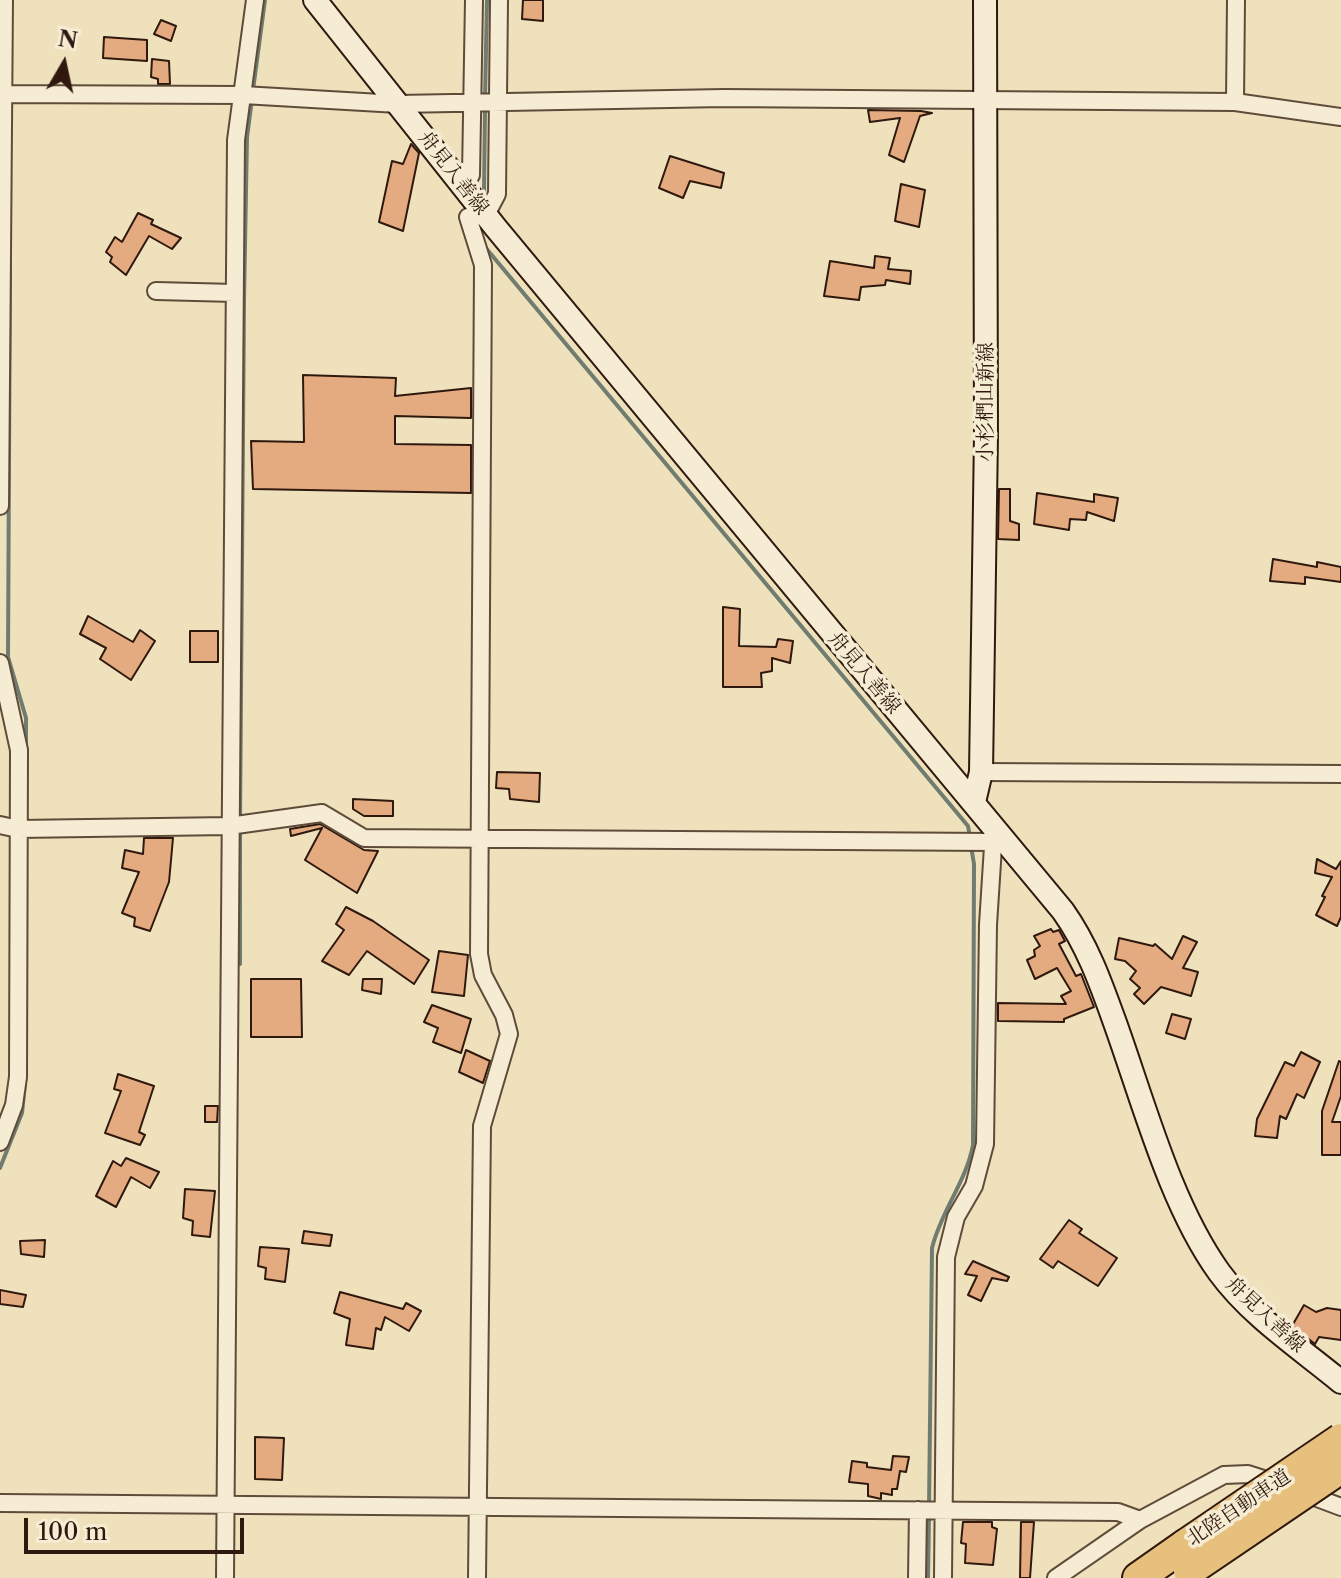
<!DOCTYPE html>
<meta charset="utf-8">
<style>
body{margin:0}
#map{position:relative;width:1341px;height:1578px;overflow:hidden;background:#efe1bc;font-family:"Libre Caslon Text",serif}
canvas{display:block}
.north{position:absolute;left:24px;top:24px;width:80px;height:80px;-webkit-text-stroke:6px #f5ecd3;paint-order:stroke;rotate:9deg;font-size:22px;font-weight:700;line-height:32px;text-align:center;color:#2f190e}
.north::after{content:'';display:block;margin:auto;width:28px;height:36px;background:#2f190e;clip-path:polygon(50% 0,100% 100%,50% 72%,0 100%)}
.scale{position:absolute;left:24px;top:1518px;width:220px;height:36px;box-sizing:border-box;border:4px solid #2f190e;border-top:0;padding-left:10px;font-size:24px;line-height:28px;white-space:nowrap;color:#2f190e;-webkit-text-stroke:6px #f5ecd3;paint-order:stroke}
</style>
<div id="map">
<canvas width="1341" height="1578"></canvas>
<div class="north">N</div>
<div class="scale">100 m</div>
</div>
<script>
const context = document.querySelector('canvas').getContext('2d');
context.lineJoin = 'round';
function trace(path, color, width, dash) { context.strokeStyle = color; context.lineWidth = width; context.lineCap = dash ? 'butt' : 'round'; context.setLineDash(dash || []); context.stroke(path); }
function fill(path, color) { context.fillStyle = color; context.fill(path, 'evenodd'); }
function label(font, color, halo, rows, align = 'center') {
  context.font = font + ' "Libre Caslon Text","Noto Serif JP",serif'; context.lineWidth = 7; context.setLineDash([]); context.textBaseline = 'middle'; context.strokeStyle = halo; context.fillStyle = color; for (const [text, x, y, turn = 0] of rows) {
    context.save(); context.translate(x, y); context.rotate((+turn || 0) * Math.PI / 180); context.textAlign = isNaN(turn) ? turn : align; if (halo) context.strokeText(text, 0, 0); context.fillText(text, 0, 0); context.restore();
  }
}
const stream = new Path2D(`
 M253 90 265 0
 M485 100 487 0
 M484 194 485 109
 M485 247 968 826 970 837
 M10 262 8 657 26 718V750
 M240 822 244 300 247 137 252 99
 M240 964V831
 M0 1168 22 1113 25 1083
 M929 1508 932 1248C941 1211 966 1182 973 1145L974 864 971 846
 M928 1578 929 1516`);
const building = new Path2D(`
 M523 0H543V21L522 19Z
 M161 20 176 26 171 41 154 34Z
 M104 37 147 40V61L103 58Z
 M152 59 169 61 170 84H158V79L151 77Z
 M868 110 921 111 932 113 920 116 904 162 889 155 900 118 870 122Z
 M411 144 419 153 403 231 379 222 392 161 403 164Z
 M670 156 724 173 721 188 690 181 683 198 659 188Z
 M901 184 925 190 919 227 895 221Z
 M138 213 153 220 151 224 181 238 172 249 149 236 126 275 110 262 112 257 106 252 115 237 122 242Z
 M875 256 890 258 888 269 911 271 910 284 886 280 885 285 861 287 859 300 824 296 830 261 874 268Z
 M303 375 396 378 395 396 471 388V418L395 416V444L471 445V493L253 489 251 441 304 442Z
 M999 489H1010V521L1019 524V540L998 539Z
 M1037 493 1094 502V494L1118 498 1114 521 1087 512 1086 520 1070 519 1069 530 1034 524Z
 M1273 559 1317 567V562L1341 567V582L1305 577V584L1270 581Z
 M723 607 740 609 739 646 776 647 778 639 793 641 790 663 772 658V671L761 673 762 687H723Z
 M88 616 133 642 140 630 155 641 131 680 100 659 106 648 80 634Z
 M190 631H218V662H190Z
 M497 772 540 773 539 802 510 799 509 789 496 788Z
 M353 799 393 801V816H364L353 809Z
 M320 824 364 850 378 851 357 893 305 860 322 828 291 836 290 829Z
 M144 838H173L169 882 150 931 134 926 135 918 122 913 139 872 122 868 125 850 143 854Z
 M1317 859 1336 869 1341 861V917L1337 926 1316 915 1325 897 1322 896 1332 877 1315 873Z
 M346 907 373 921 429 960 414 984 367 951 349 975 322 961 344 930 336 924Z
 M1051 929 1053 932 1059 930 1065 941 1059 944 1076 976 1081 974 1094 1007 1064 1019V1022L998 1021V1003L1066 1004 1061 996 1071 991 1057 968 1035 979 1027 960 1035 956 1034 950 1040 946 1034 936Z
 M1183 936 1197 942 1183 968 1198 972 1191 996 1161 987 1144 1004 1134 994 1140 988 1130 979 1136 971 1125 961 1115 959 1119 938 1153 946 1155 944 1172 959Z
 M439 951 468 955 464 996 432 992Z
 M251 979H301L302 1037H251Z
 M363 979H382L381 994 362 990Z
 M432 1005 471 1019 461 1053 433 1042 438 1028 424 1022Z
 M1172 1014 1191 1019 1185 1039 1166 1033Z
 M466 1050 490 1061 483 1083 459 1072Z
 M1301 1052 1320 1062 1304 1098 1297 1094 1286 1119 1280 1116 1277 1138 1255 1136 1257 1119 1285 1062 1294 1066Z
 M1339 1061 1341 1062V1096L1332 1122H1341V1155H1322V1111Z
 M118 1074 154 1086 139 1132 145 1135 140 1145 105 1133 121 1091 114 1089Z
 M205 1106H218L217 1122H205Z
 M126 1158 159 1172 150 1188 131 1177 116 1207 96 1196 113 1161 121 1166Z
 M185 1189 215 1191 210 1237 192 1235 193 1221 183 1218Z
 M1069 1220 1082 1229 1079 1233 1117 1258 1098 1286 1058 1261 1053 1268 1040 1259Z
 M304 1231 332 1235 330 1246 302 1243Z
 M45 1240 44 1257 21 1254 20 1241Z
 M260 1247 289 1249 285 1282 265 1279 266 1268 258 1266Z
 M973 1261 1009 1277 1007 1281 992 1278 981 1301 968 1295 977 1276 965 1274Z
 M0 1290 26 1295 23 1307 0 1304Z
 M340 1292 403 1309 406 1303 421 1311 409 1331 385 1317 381 1330 376 1328 373 1349 346 1345 350 1319 334 1313Z
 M1304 1305 1316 1312 1327 1308 1341 1310V1340L1319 1337 1315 1344 1292 1326Z
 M255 1437 284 1438 282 1480 255 1479Z
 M893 1456 909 1457 906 1472 900 1471 897 1489H892V1495L881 1493V1499L868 1496V1484L849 1482 852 1461 867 1463V1467L891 1470Z
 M963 1522H992V1527L997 1529 993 1565 965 1563 966 1544 961 1543Z
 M1021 1522H1034L1030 1578H1020Z`);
const minor = new Path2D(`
 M0 94 243 95 398 104 724 98 1235 102 1341 117
 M1235 102 1236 0
 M464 187 471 175 474 0
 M156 291 235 293
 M0 506 4 0
 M0 663 19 750 18 1077 14 1105 0 1142
 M981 772 1341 774
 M0 825 18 829 229 826 322 813 364 838 993 842
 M1301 1492 1341 1507
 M0 1503 1118 1512 1140 1520
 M225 1578 236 140 255 0
 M477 1578 482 1126 509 1034 504 1015 483 975 479 954 483 265 468 217 486 215 497 194 499 0
 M917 1578 918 1510
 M943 1578 946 1257 956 1217 974 1186 985 1144 988 925 994 831
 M1056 1578 1140 1520 1224 1475 1248 1474 1279 1484`);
const secondary = new Path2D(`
 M315 0 496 228 1063 911C1087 945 1100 981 1114 1020 1143 1100 1170 1204 1219 1272 1251 1316 1300 1348 1341 1382
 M974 802 981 772 986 435 985 0`);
const motorway = new Path2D(`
 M1138 1578 1185 1545`);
const motorwayBridge = new Path2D(`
 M1185 1545 1341 1439
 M1189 1571 1341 1468`);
const streetNames = [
 ["舟見入善線",453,173,52],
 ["小杉椚山新線",986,402,-90],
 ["舟見入善線",864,673,50],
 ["舟見入善線",1265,1315,43],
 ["北陸自動車道",1239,1508,-34]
];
trace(stream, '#6f7c6f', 4);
fill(building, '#e5ab80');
trace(building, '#2f190e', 2);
trace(minor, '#5f4b3a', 20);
trace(secondary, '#2f190e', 26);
trace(motorway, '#2f190e', 34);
trace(minor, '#f5ecd3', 16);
trace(secondary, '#f5ecd3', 22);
trace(motorway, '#e8c07e', 30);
trace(motorwayBridge, '#2f190e', 34, []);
trace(motorwayBridge, '#e8c07e', 30);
label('20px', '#2f190e', '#f5ecd3', streetNames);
</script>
